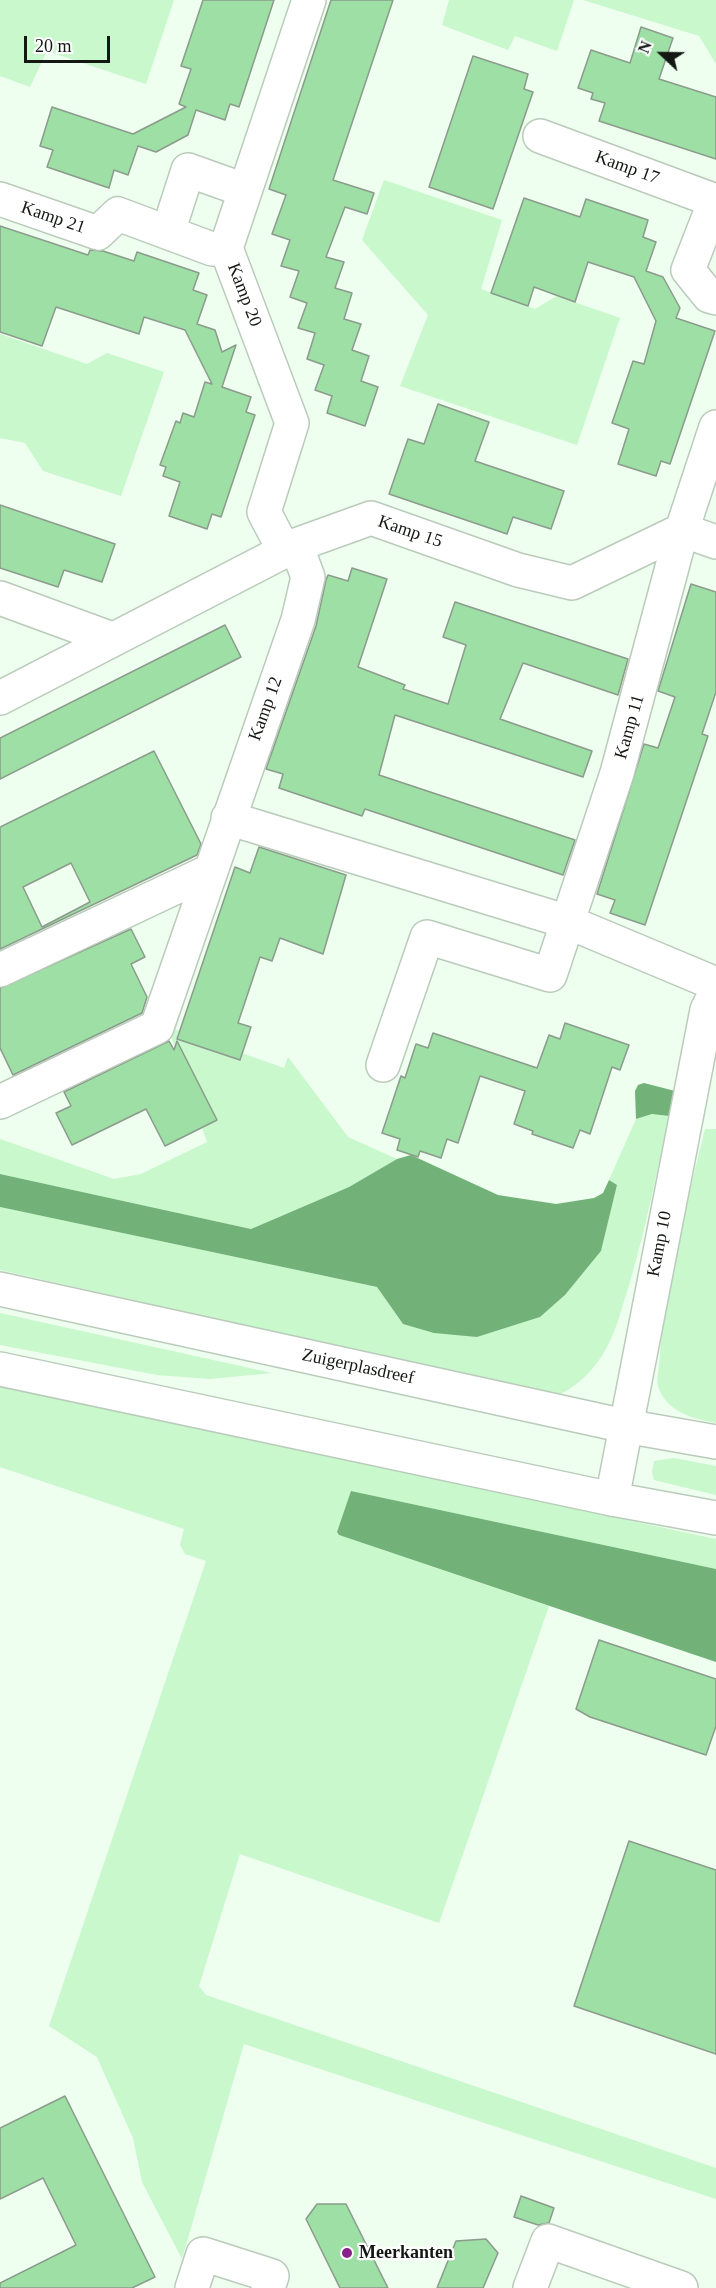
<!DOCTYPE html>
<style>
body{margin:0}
#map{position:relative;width:716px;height:2288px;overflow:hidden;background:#eefeef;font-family:Georgia,serif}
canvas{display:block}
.north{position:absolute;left:632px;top:24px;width:60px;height:60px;-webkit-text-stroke:4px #fff;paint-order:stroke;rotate:292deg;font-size:16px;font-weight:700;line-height:24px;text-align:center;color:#131813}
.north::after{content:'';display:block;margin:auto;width:21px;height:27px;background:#131813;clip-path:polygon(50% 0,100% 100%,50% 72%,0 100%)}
.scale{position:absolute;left:24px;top:36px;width:86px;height:27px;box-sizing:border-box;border:3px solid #131813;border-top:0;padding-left:8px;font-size:18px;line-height:21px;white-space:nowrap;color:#131813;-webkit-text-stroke:4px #fff;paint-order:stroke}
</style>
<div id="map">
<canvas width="716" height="2288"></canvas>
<div class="north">N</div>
<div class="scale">20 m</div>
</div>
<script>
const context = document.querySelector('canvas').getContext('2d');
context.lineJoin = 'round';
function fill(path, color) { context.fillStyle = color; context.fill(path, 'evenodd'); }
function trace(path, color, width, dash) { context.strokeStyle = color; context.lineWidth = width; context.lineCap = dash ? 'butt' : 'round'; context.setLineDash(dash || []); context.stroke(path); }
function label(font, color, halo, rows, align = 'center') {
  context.font = font + ' Georgia,serif'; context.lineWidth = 4.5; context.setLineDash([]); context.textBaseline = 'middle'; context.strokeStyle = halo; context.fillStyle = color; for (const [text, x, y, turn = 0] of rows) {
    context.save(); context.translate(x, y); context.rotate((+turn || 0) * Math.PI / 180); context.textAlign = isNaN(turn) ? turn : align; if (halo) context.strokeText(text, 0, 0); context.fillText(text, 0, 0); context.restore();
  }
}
const green = new Path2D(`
 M0 0H174L146 84 47 51 30 87 0 76Z
 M449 0H574L557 51 515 36 508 50 442 25Z
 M583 0H716V64L699 36Z
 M384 180 502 220 481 289 535 309 557 296 620 318 577 445 400 386 428 315 362 240Z
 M0 334 87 364 107 353 164 372 121 496 43 471 25 443 0 438Z
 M168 1027 284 1068 288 1057 348 1137 397 1159 349 1187 251 1229 0 1174V1139L114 1179 141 1174 207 1142Z
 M652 1114 669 1116C657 1172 646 1227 630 1282 623 1303 618 1326 607 1347 597 1367 576 1389 555 1396L0 1270V1207L377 1287 403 1324 477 1337 540 1317 565 1295 601 1251 617 1185 609 1180 636 1119Z
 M705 1129H716V1423C693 1419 665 1411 658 1386 656 1377 660 1363 660 1354 666 1278 687 1203 705 1129Z
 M0 1313 272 1373 210 1379 157 1375 0 1345Z
 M0 1386 716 1539V1569L351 1491 339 1535 549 1606 439 1923 240 1854 199 1986 206 1995 716 2168V2199L244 2044 182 2259 142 2182 133 2138 97 2057 49 2026 206 1561 185 1554 180 1545 184 1529 0 1467Z
 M674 1458 716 1466V1495L654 1480 652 1472 654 1461Z`);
const water = new Path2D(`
 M644 1083 675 1091 669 1116 652 1114 636 1119 635 1091 638 1085Z
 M411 1155 498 1195 556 1204 594 1198 603 1193 609 1180 617 1185 601 1251 565 1295 540 1317 477 1337 434 1333 403 1324 377 1287 0 1207V1174L251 1229 349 1187 397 1159Z
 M351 1491 716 1569V1662L339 1535 337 1532Z`);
const building = new Path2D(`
 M203 0H274L239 107 230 104 225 120 196 110 188 135 156 152 138 146 128 175 114 170 109 188 47 167 53 150 40 146 52 107 133 134 186 107 179 104 191 69 181 66Z
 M331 0H393L333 180 374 193 367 214 345 207 326 257 344 262 335 288 352 293 344 319 361 324 352 350 369 356 361 381 378 387 365 426 327 413 332 396 315 390 324 365 307 359 315 333 298 328 307 303 290 297 299 271 281 266 290 240 272 234 286 195 269 189Z
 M641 27 673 38 659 79 716 97V159L599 121 605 103 591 99 593 93 578 88 591 50 630 63Z
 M473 56 528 74 524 89 533 92 493 209 429 187Z
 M524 198 580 217 586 199 648 220 643 237 656 242 646 271 663 277 680 308 676 318 715 331 670 464 661 461 656 476 618 464 629 429 612 423 633 361 644 364 656 321 634 277 588 262 575 302 534 287 528 306 491 293Z
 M0 226 88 255 90 250 103 251 134 261 137 252 199 273 193 290 207 295 197 324 215 330 222 352 236 345 222 387 251 397 246 412 255 415 221 517 212 514 207 529 169 516 180 482 163 476 166 467 160 465 176 421 180 423 183 413 194 417 205 382 212 384 185 330 144 317 139 334 56 307 42 346 0 332Z
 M438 404 489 422 475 461 564 491 551 529 513 517 507 534 389 494 408 439 424 444Z
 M0 505 115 544 102 582 64 570 58 587 0 568Z
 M352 568 387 579 358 667 405 685 403 689 448 704 466 645 443 637 455 602 628 659 618 695 523 663 500 719 592 751 583 777 395 715 379 775 575 840 563 875 365 809 362 816 279 788 283 774 266 769 316 626 326 580 328 575 348 581Z
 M691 584 716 592V692L702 734 708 736 645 925 610 913 615 900 597 894 644 744 658 748 675 697 658 691Z
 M225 625 241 657 0 779V738Z
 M154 751 201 844 197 855 0 949V827ZM71 863 90 902 42 927 23 887Z
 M259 847 346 875 323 954 280 938 272 961 260 957 238 1023 251 1027 240 1060 177 1039 235 867 250 873Z
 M131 929 145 957 131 964 147 997 142 1013 13 1075 0 1048V988Z
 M565 1023 629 1045 620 1070 612 1067 590 1134 580 1130 573 1148 532 1134 533 1131 514 1124 525 1091 480 1076 458 1143 447 1139 441 1158 420 1151 418 1157 397 1150 400 1139 382 1133 401 1076 405 1078 416 1044 428 1048 433 1033 537 1068 549 1035 560 1039Z
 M169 1041 174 1050 177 1041 217 1120 165 1146 146 1109 72 1145 56 1113 71 1106 64 1092Z
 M599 1640 716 1679V1726L706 1755 590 1717 576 1709Z
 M629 1841 716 1870V2054L574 2006Z
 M65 2096 155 2277 132 2288H0V2283L76 2245 43 2178 0 2199V2128Z
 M521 2196 554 2208 549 2223 538 2225 514 2217Z
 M317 2204H346L388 2288H340L306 2219Z
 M486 2239 498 2253 483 2288H437L456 2241Z`);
const minor = new Path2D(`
 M540 136 716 201
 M0 199 98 233 118 214 212 249 226 248
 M715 201 688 270 709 296 716 298
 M168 232 188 170 244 190
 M285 552 264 512 292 423 226 248 309 0
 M0 598 112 639
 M0 698 296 545 371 518 518 570 572 583 682 530 716 542
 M228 818 568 922 716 984
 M0 970 210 871
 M383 1065 427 937 550 975 617 773 682 530 716 427
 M0 1102 157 1027 298 620 308 577 296 545
 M612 1499 707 1010 716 992
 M192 2288 203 2254 272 2276 268 2288
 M530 2288 548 2241 681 2288`);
const major = new Path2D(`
 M0 1289 625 1426 716 1442
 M0 1369 612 1499 716 1518`);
const markers = [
 [347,2253,6,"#88228a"]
];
const streetNames = [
 ["Kamp 17",627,168,20],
 ["Kamp 21",53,218,19],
 ["Kamp 20",244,295,69],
 ["Kamp 15",410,532,19],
 ["Kamp 12",266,709,-70],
 ["Kamp 11",630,727,-74],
 ["Kamp 10",660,1244,-79],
 ["Zuigerplasdreef",358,1367,12]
];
const poiNames = [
 ["Meerkanten",359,2253]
];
fill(green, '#c8f8cc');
fill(water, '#72b279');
fill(building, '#9ddfa4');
trace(building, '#8b9b8c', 1.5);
trace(minor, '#bacbbb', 36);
trace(major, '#bacbbb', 36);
trace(minor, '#fff', 33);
trace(major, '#fff', 33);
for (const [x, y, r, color] of markers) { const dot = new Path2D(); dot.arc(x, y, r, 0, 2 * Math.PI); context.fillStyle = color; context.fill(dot); trace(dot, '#fff', 2); }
label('18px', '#131813', '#fff', streetNames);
label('bold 18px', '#131813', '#fff', poiNames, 'left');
</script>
